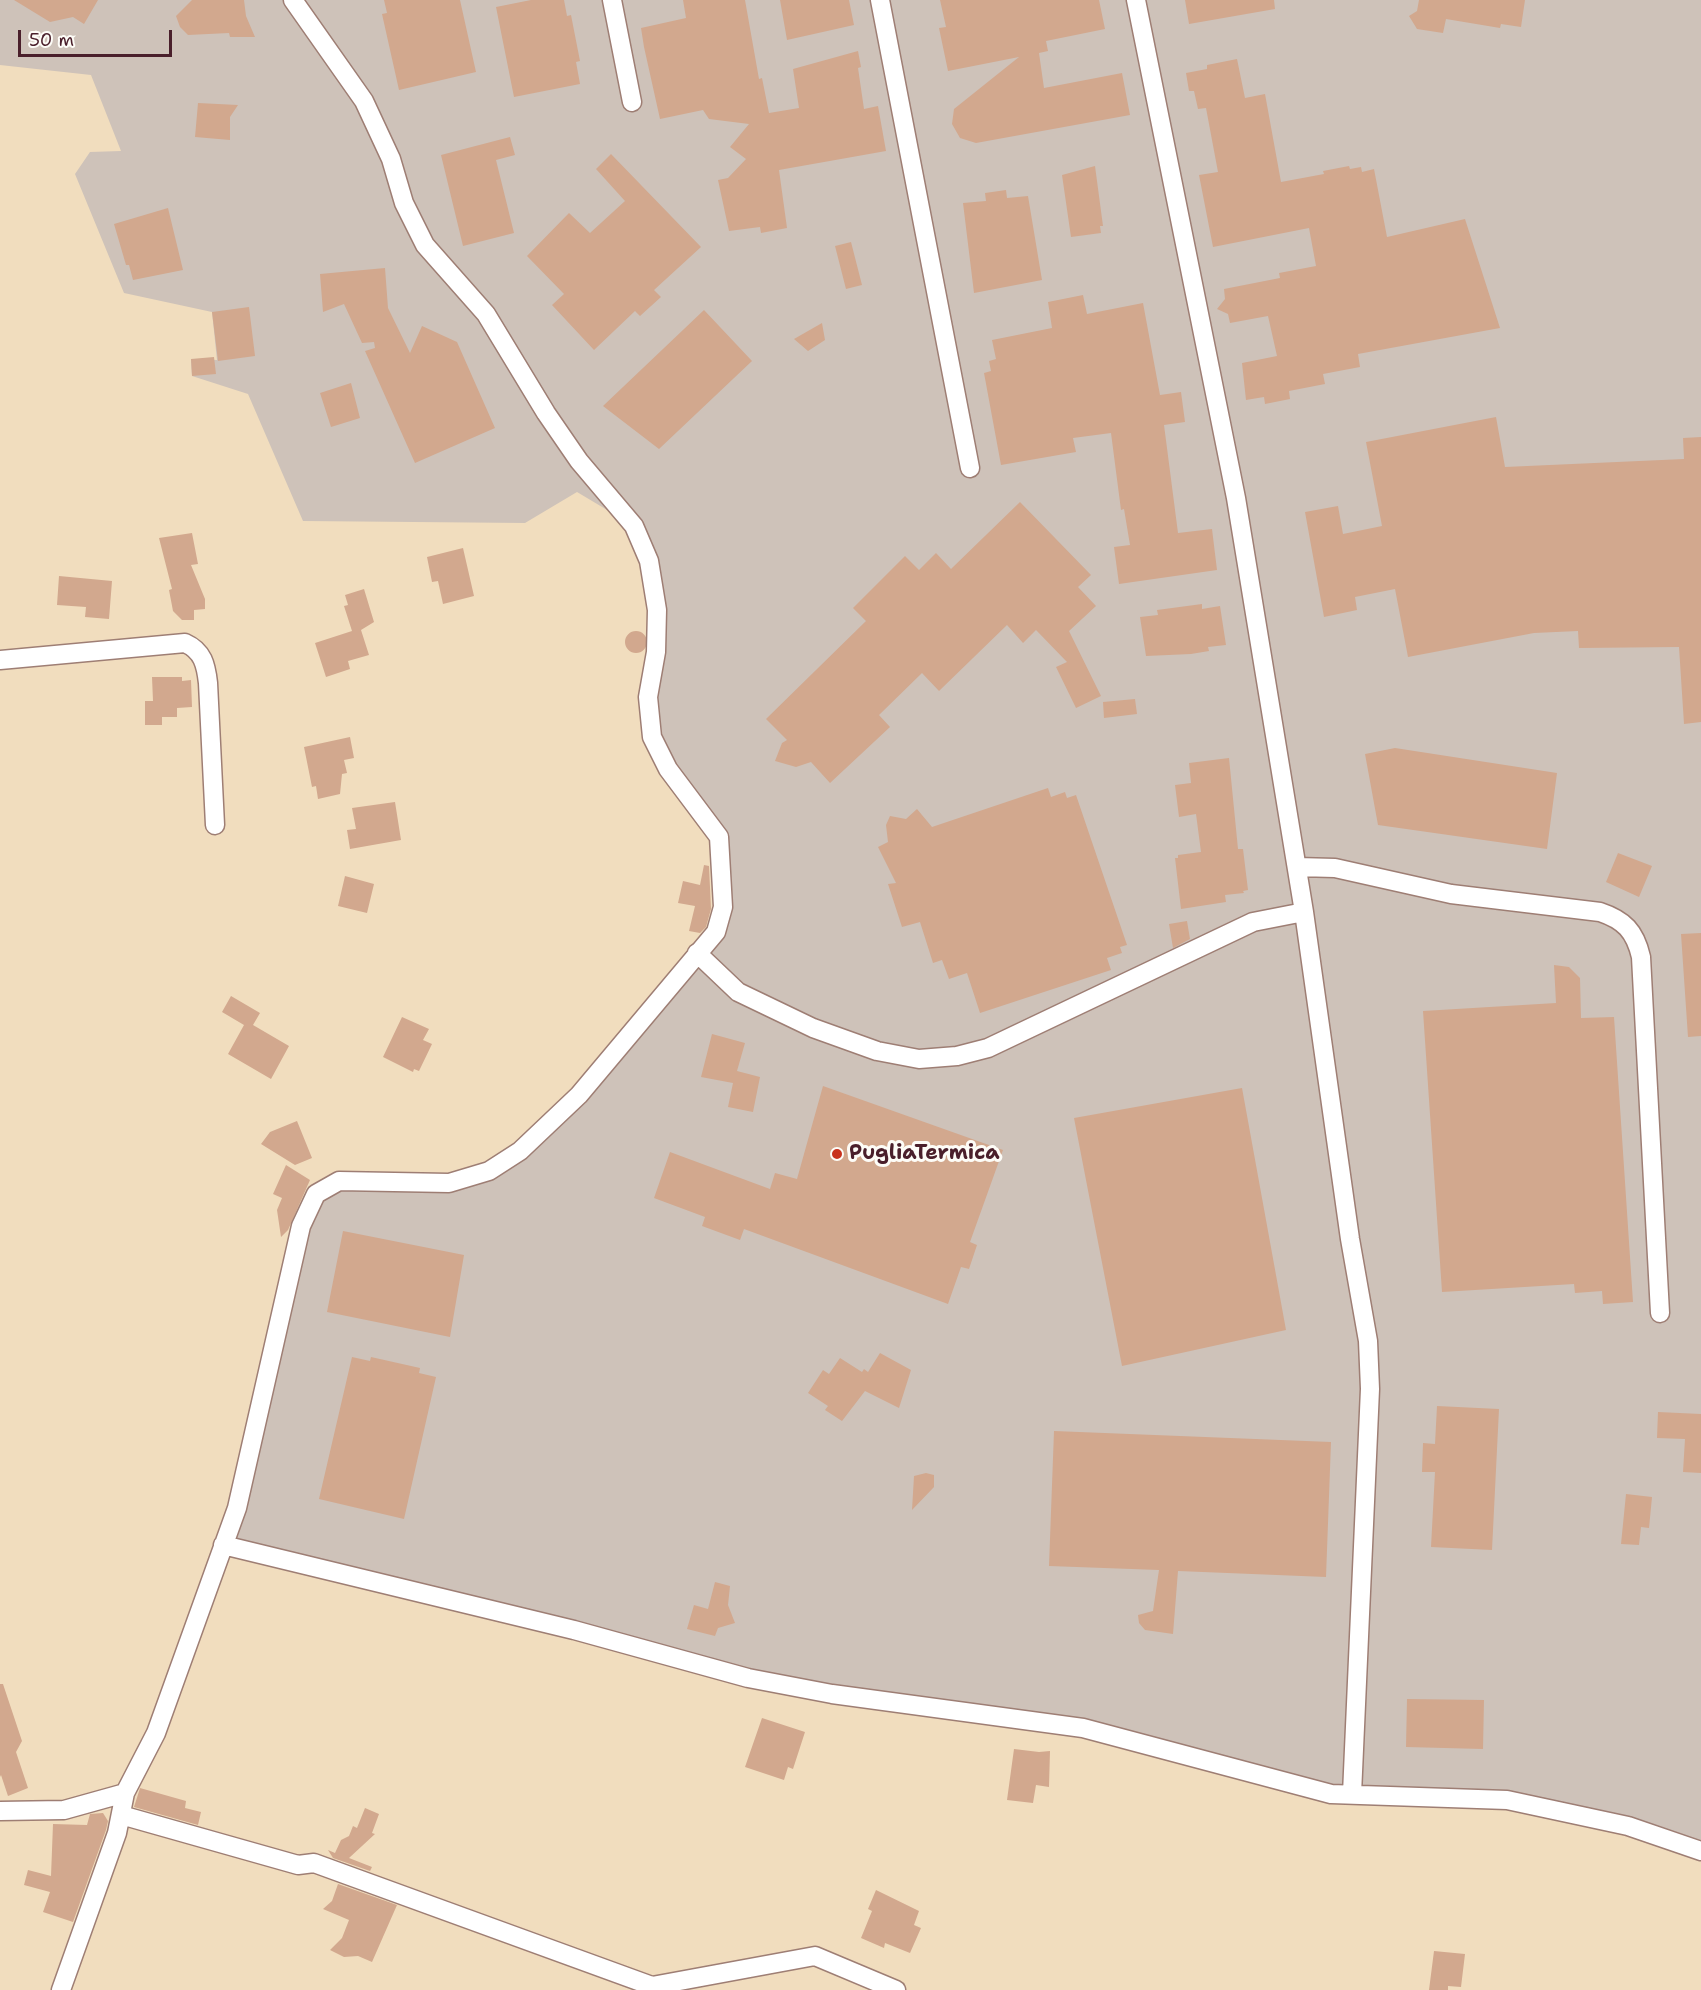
<!DOCTYPE html>
<style>
body{margin:0}
#map{position:relative;width:1701px;height:1990px;overflow:hidden;background:#f1ddbe;font-family:"Shantell Sans",sans-serif}
canvas{display:block}
.scale{position:absolute;left:18px;top:30px;width:154px;height:27px;box-sizing:border-box;border:3px solid #4a1f2b;border-top:0;padding-left:8px;font-size:18px;line-height:21px;white-space:nowrap;color:#4a1f2b;-webkit-text-stroke:4px #fdfcf7;paint-order:stroke}
</style>
<div id="map">
<canvas width="1701" height="1990"></canvas>
<div class="scale">50 m</div>
</div>
<script>
const context = document.querySelector('canvas').getContext('2d');
context.lineJoin = 'round';
function fill(path, color) { context.fillStyle = color; context.fill(path, 'evenodd'); }
function trace(path, color, width, dash) { context.strokeStyle = color; context.lineWidth = width; context.lineCap = dash ? 'butt' : 'round'; context.setLineDash(dash || []); context.stroke(path); }
function label(font, color, halo, rows, align = 'center') {
  context.font = font + ' "Shantell Sans",sans-serif'; context.lineWidth = 6; context.setLineDash([]); context.textBaseline = 'middle'; context.strokeStyle = halo; context.fillStyle = color; for (const [text, x, y, turn = 0] of rows) {
    context.save(); context.translate(x, y); context.rotate((+turn || 0) * Math.PI / 180); context.textAlign = isNaN(turn) ? turn : align; if (halo) context.strokeText(text, 0, 0); context.fillText(text, 0, 0); context.restore();
  }
}
const industrial = new Path2D(`
 M0 0H1701V1851L1507 1800 1331 1794 1083 1728 832 1694 223 1545 316 1194 339 1181 449 1183 520 1151 716 932 719 837 652 737 657 610 634 526 577 492 525 523 303 521 248 394 192 376 191 359 217 360 212 312 124 293 75 174 90 152 121 151 91 75 0 65Z`);
const building = new Path2D(`
 M14 0H98L84 24 73 17 50 22Z
 M192 0H244L246 16 255 37H230L229 33 188 35 180 27 176 16Z
 M384 0H460L476 72 399 90 382 14 387 13Z
 M531 0H564L567 16 571 15 580 61 576 62 580 84 514 97 496 7Z
 M683 0H745L759 79 762 78 769 113 799 108 793 69 858 51 861 67 858 68 864 109 878 106 886 151 779 170 787 228 761 233 760 227 729 231 718 180 728 178 746 159 730 147 749 124 709 119 703 110 660 119 644 47 641 28 686 18Z
 M780 0H849L854 25 787 40Z
 M940 0H1099L1105 29 1046 41 1048 51 1039 53 1044 88 1122 73 1130 115 976 143 960 138 952 124 954 109 1019 57 948 71 939 28 946 27Z
 M1185 0H1274L1275 9 1189 24Z
 M1419 0H1525L1521 27 1501 24 1500 28 1446 19 1443 33 1417 29 1409 16 1417 11Z
 M1237 59 1245 98 1265 94 1281 182 1324 174 1323 171 1349 166 1350 169 1361 167 1362 172 1374 169 1387 237 1465 219 1500 328 1358 354 1360 367 1323 374 1325 384 1289 391 1290 399 1265 404 1264 397 1246 400 1242 363 1277 356 1268 316 1230 323 1228 314 1217 309 1225 299 1224 289 1280 278 1279 273 1316 266 1309 228 1213 247 1199 175 1218 172 1206 108 1198 109 1194 91H1189L1186 73 1207 69V65Z
 M198 103 238 105 230 117V140L195 137Z
 M510 137 515 155 496 160 514 233 463 246 441 155Z
 M611 154 701 247 654 290 661 297 640 316 635 311 594 350 552 305 564 294 527 256 569 213 590 233 625 201 596 169Z
 M1095 166 1103 226H1100L1101 233 1071 237 1062 175Z
 M1006 190 1007 198 1028 196 1042 280 974 293 963 203 986 201 985 193Z
 M168 208 183 270 133 280 129 265H126L114 224Z
 M851 242 862 285 846 289 835 246Z
 M385 268 388 308 410 353 422 326 457 342 495 428 415 463 365 351 375 348 374 342 362 343 344 304 323 312 320 274Z
 M1083 295 1087 314 1143 303 1160 395 1181 392 1185 422 1164 425 1178 533 1212 529 1217 570 1119 584 1114 547 1130 545 1124 509 1121 510 1111 433 1073 438 1076 452 1001 465 984 373 991 371 989 361 996 359 992 340 1052 328 1048 302Z
 M249 307 255 356 218 361 212 312Z
 M704 310 752 361 659 449 603 406Z
 M822 323 825 340 808 351 794 339Z
 M214 357 216 374 192 376 191 359Z
 M351 383 360 418 331 427 320 393Z
 M1496 417 1505 467 1684 459 1683 438 1701 437V722L1684 724 1679 647 1579 648 1578 631 1534 633 1408 657 1395 589 1355 597 1357 610 1324 617 1305 512 1338 506 1343 534 1382 526 1366 442Z
 M1020 502 1091 575 1078 587 1096 606 1069 631 1101 696 1076 708 1056 667 1067 662 1036 630 1023 643 1007 625 939 691 922 673 879 715 890 727 830 783 811 762 796 767 775 761 782 743 787 740 766 719 866 621 853 608 905 556 919 570 936 553 951 569Z
 M192 533 198 564 191 565 205 599V609L194 610V620H182L173 611 169 590 172 589 159 538Z
 M463 548 474 596 443 604 438 581 432 582 427 557Z
 M59 576 112 581 109 619 85 617 86 607 57 605Z
 M364 589 374 622 361 630 369 655 348 661 350 669 326 677 315 643 352 631 344 606 348 605 345 595Z
 M1202 604V609L1220 606 1226 645 1208 647 1209 651 1191 654 1146 656 1140 617 1158 615 1157 610Z
 M625 642a11 11 0 1 1 22 0a11 11 0 1 1-22 0Z
 M152 677H182V681L191 680 192 707 177 708V717H162V725H145V701H153Z
 M1135 699 1137 714 1104 718 1103 702Z
 M350 737 354 758 344 760 347 773 342 774 340 794 318 799 316 786 312 787 304 747Z
 M1395 748 1557 773 1547 849 1378 825 1365 754Z
 M1229 758 1238 849H1243L1248 890 1243 891 1244 893 1225 895 1226 902 1181 909 1175 858H1178V855L1201 852 1196 814 1179 817 1175 785 1191 783 1189 763Z
 M1048 788 1051 797 1065 792 1067 798 1076 795 1127 945 1120 947 1122 953 1107 958 1111 970 980 1013 967 973 949 979 942 960 933 963 920 922 902 927 888 884 896 883 878 847 888 842 886 825 890 816 906 819 917 809 932 827Z
 M395 802 401 840 350 849 347 830 356 829 352 808Z
 M1618 853 1652 866 1639 897 1606 882Z
 M704 865 709 866 711 909 706 927 700 933 689 931 695 906 678 903 683 881 700 885Z
 M345 876 374 884 367 913 338 906Z
 M1187 921 1190 939 1173 948 1169 924Z
 M1701 933V1036L1688 1037 1681 934Z
 M1554 965 1569 967 1580 978 1581 1018 1614 1017 1633 1302 1603 1304 1602 1291 1575 1293 1574 1284 1442 1292 1423 1011 1556 1003Z
 M231 996 260 1013 253 1025 289 1046 271 1079 228 1054 244 1025 222 1012Z
 M402 1017 429 1029 423 1040 432 1044 419 1071 414 1069 413 1072 383 1057Z
 M712 1034 745 1043 737 1071 760 1077 753 1112 728 1107 733 1083 701 1077Z
 M823 1086 1003 1150 970 1242 977 1245 969 1269 961 1267 948 1304 744 1229 740 1240 702 1226 705 1217 654 1198 670 1152 770 1189 775 1173 797 1179Z
 M1242 1088 1286 1330 1122 1366 1074 1118Z
 M297 1121 312 1158 295 1165 261 1144 270 1132Z
 M286 1165 310 1180 288 1230 281 1237 277 1210 282 1198 273 1194Z
 M343 1231 464 1255 450 1337 327 1312Z
 M880 1353 911 1370 899 1408 865 1391 842 1421 825 1410 828 1406 808 1393 823 1370 829 1374 840 1358 862 1372 864 1369 868 1372Z
 M352 1357 370 1361 371 1357 420 1368 419 1373 436 1377 404 1519 319 1499Z
 M1437 1406 1499 1409 1492 1550 1431 1547 1435 1472H1422L1423 1443 1435 1444Z
 M1658 1412 1701 1414V1473L1683 1472 1685 1439 1657 1438Z
 M1054 1431 1331 1442 1326 1577 1178 1571 1173 1634 1145 1630 1139 1623 1138 1615 1153 1611 1159 1570 1049 1566Z
 M926 1473 934 1475V1487L912 1510 914 1476Z
 M1626 1494 1652 1497 1649 1528 1641 1527 1639 1545 1621 1544Z
 M715 1582 730 1586 728 1605 735 1623 718 1628 715 1636 687 1629 694 1605 708 1609Z
 M0 1684H3L22 1741 16 1752 28 1788 8 1796 1 1775 0 1777Z
 M1407 1699 1484 1700 1483 1749 1406 1747Z
 M762 1718 805 1732 793 1769 788 1767 784 1780 745 1767Z
 M1014 1749 1039 1752 1050 1751 1049 1787 1036 1785 1033 1803 1007 1800Z
 M140 1788 186 1801 185 1808 201 1812 198 1825 134 1807Z
 M365 1808 379 1814 372 1833 375 1834 349 1858 372 1867 370 1871 333 1858 328 1850 335 1853 341 1840 349 1836 353 1826 357 1828Z
 M103 1813 108 1821 106 1830 73 1922 43 1912 50 1892 24 1885 28 1870 51 1876 53 1824 87 1825 90 1814Z
 M338 1884 397 1905 372 1962 358 1956 344 1957 330 1950 342 1938 349 1920 323 1909 332 1901Z
 M876 1890 919 1911 914 1925 921 1928 910 1953 885 1943 884 1948 861 1938 872 1911 868 1909Z
 M1434 1951 1465 1954 1461 1987 1448 1986V1990H1429Z`);
const street = new Path2D(`
 M612 0 632 102
 M880 0 970 468
 M1136 0 1236 498 1304 912 1350 1239 1368 1341 1370 1389 1352 1794
 M0 660 185 643C203 651 206 665 208 683L215 825
 M1297 867 1335 868 1451 894 1600 912C1624 920 1635 931 1641 957L1660 1313
 M697 953 738 992 813 1028 877 1051 919 1059 957 1056 988 1048 1253 922 1304 912
 M223 1545 574 1630 748 1678 832 1694 1083 1728 1331 1794 1507 1800 1628 1826 1701 1851
 M0 1811 64 1810 125 1793
 M121 1815 298 1865 314 1863 652 1986 815 1956 896 1990
 M61 1990 117 1833 125 1793 156 1733 237 1508 301 1226 316 1194 339 1181 449 1183 489 1171 520 1151 579 1095 716 932 723 907 719 837 668 769 652 737 648 697 656 652 657 610 649 561 634 526 579 461 546 413 486 314 425 245 404 203 391 159 364 101 293 0`);
const markers = [
 [837,1154,6,"#c8321e"]
];
const poiNames = [
 ["PugliaTermica",849,1154]
];
fill(industrial, '#cec2b9');
fill(building, '#d2a88e');
trace(street, '#9e7e74', 21);
trace(street, '#fff', 18);
for (const [x, y, r, color] of markers) { const dot = new Path2D(); dot.arc(x, y, r, 0, 2 * Math.PI); context.fillStyle = color; context.fill(dot); trace(dot, '#fdfcf7', 2); }
label('bold 21px', '#4a1f2b', '#fdfcf7', poiNames, 'left');
</script>
